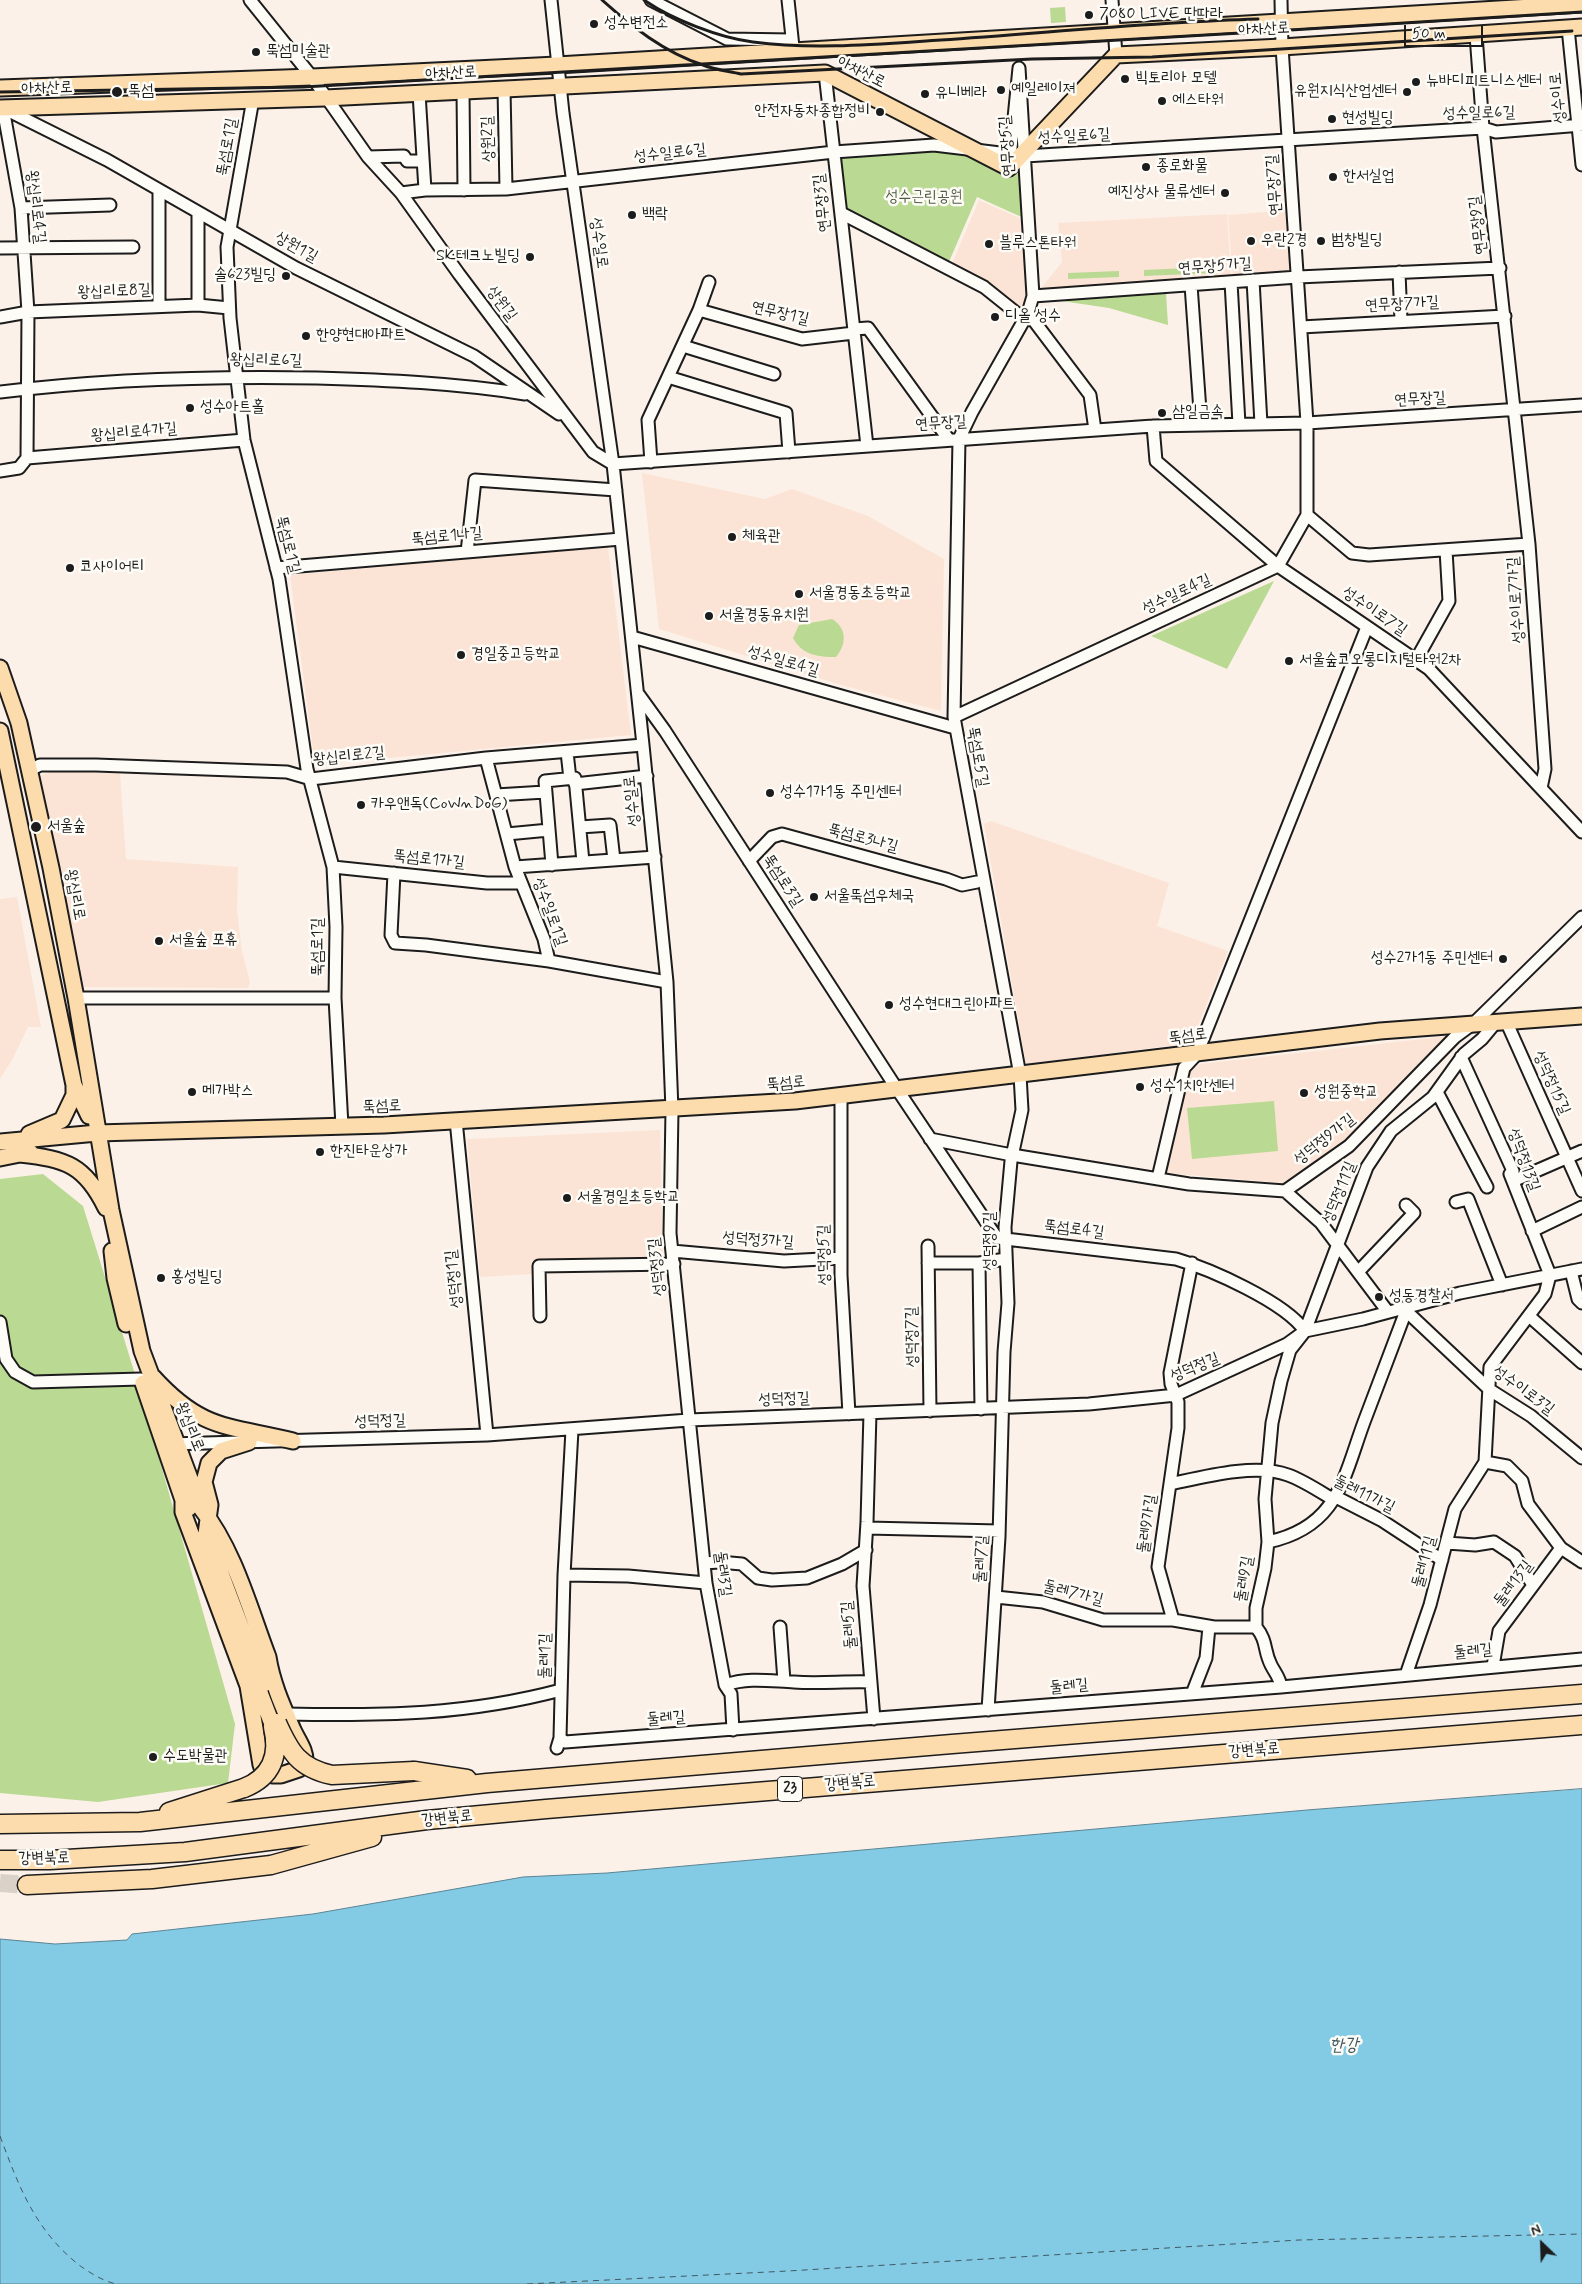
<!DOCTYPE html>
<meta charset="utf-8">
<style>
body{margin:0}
#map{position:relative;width:1582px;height:2284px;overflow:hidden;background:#fcf1e8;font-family:Mynerve,sans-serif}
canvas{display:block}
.north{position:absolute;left:1517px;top:2219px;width:50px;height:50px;-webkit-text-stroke:4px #fdfcf7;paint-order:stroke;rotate:336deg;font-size:14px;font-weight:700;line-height:20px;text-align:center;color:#1c1c1c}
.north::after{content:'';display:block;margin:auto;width:18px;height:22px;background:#1c1c1c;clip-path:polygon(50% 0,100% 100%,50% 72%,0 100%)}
.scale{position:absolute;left:1404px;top:25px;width:79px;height:22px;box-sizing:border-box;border:2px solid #1c1c1c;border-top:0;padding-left:6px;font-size:15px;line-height:18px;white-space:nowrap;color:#1c1c1c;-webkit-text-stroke:4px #fdfcf7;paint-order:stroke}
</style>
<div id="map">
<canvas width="1582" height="2284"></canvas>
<div class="north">N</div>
<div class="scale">50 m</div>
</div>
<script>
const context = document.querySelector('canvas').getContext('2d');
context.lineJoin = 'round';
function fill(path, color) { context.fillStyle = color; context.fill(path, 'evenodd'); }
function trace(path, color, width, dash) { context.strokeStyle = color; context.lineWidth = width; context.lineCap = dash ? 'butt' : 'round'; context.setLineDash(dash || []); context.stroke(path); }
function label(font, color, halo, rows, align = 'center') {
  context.font = font + ' Mynerve,"Poor Story",sans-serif'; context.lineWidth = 5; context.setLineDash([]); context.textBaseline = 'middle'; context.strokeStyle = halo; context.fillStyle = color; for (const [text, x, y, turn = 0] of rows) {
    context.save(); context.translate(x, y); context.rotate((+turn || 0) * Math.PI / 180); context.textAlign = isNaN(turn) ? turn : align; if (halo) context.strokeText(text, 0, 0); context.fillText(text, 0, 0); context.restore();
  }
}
const built = new Path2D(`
 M979 200 1026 221 1029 294 1023 314 951 266Z
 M1291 210 1295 275 1233 279 1228 215Z
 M1227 214 1231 278 1038 292 1062 262 1058 223Z
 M642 473 765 499 792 489 868 516 944 559 941 711 841 685 659 629Z
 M608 547 631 735 315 765 290 575Z
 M54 770 120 773 126 859 238 867 237 911 242 951 250 982 248 988 82 987 38 777Z
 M991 821 1169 883 1157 926 1228 951 1191 1043 1026 1064 984 824Z
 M17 897 41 1027H28L12 1060 0 1079V899Z
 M1449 1036 1369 1122 1336 1148 1283 1183 1164 1173 1188 1074 1200 1064Z
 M660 1130 663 1257 532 1261 533 1274 480 1277 467 1139Z`);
const green = new Path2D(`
 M1065 7 1066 22 1051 23 1050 8Z
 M934 150 1021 159 1026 219 977 197 948 264 846 210 839 157Z
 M1212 267 1213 273 1144 276V270Z
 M1119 271V277L1068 279V273Z
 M1166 293 1168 325 1109 308 1048 299Z
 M1274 581 1227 669 1151 636Z
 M832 619C847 628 847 644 836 657 818 657 802 655 793 638L799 625Z
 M1274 1101 1278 1151 1192 1159 1187 1108Z
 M43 1174 83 1206 134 1371 235 1724 228 1783 98 1802 0 1793V1179Z`);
const water = new Path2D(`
 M1582 1789V2284H0V1939L55 1944 127 1940 132 1934 313 1914 523 1877 607 1873 1307 1810Z`);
const ferry = new Path2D(`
 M0 2136C19 2187 35 2230 79 2265 90 2273 103 2281 116 2284
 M527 2284 788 2271 1299 2240 1582 2234`);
const highwayTunnel = new Path2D(`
 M0 1883 27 1885`);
const minor = new Path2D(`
 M250 0 312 77 368 157 401 193 459 274 593 452 613 464 1153 426 1307 423 1582 405
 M551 0 563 113 613 464 643 745 667 982 672 1110 670 1233 706 1583 725 1685 731 1694 733 1730
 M651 0 727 39 792 40
 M788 0 793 47
 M1112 0 1116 55
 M1568 28 1582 165
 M1476 35 1483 128 1529 544 1545 769 1541 788
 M825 73 867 446
 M504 89 506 189
 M463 91 464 190
 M419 93 425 190
 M253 99 227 247 230 318 244 440 279 579 307 769 333 867 336 927 335 998 342 1126
 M3 108 107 160 296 268 474 356 559 414
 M368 157 404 156 407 161H423
 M159 190V306
 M401 193 425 190 506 189 834 152 934 145 1025 156 1483 128 1496 132 1582 125
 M21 208 110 205
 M841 213 984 287 1024 319
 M0 248 133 247
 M1399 272 1401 321
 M1253 280 1261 424
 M1231 282 1239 424
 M1191 285 1201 425
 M1033 296 1298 277 1500 268
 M198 305V212
 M699 310 802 339 854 333
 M1028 313 1090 395 1095 430
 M0 317 28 312 198 305 229 308
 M1301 327 1505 316
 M854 329 868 328 949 440
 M683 346 774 374
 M668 377 786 413 789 452
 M0 392C106 379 211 376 317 378 387 380 456 383 525 394
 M1153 426 1156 461 1278 566 1429 669 1582 832
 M27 458 244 440
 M651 462 648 420 699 310 709 282
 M0 471 19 468 27 458 28 312 21 208 3 108
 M1307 515 1352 553 1369 555 1529 544
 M467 552 475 480 616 490
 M276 568 621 539
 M632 637 955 728
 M1416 660 1449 601 1446 550
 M639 695 665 731 897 1089 997 1238 1176 1259C1210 1269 1285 1302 1305 1331
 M954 717 1278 566 1307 515V423L1282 47 1281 0
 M567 752 570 779
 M486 758 515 867 544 939 549 961 667 982
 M30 770 40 765H96L287 772 311 779 486 758 643 745
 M575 784 647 776
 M496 795 545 792
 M580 827 610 825 614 860
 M507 834 549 830
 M749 861 772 837 782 834 946 879 962 885 977 882
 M552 865 545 781 575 778 583 862
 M333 867 487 883H520
 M515 867 655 857
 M394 873 391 935 395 943 426 945 549 961
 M76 998H335
 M1506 1021 1582 1191
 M1437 1092 1487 1187
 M841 1096V1275L849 1414
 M456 1120 487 1435
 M930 1139 1012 1155 1189 1184 1285 1191 1349 1146 1455 1037 1474 1023 1582 917
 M1158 1178 1184 1068 1197 1054 1367 627
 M1513 1181 1582 1151
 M1285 1191 1321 1223 1388 1312
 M1456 1202 1468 1199 1502 1285
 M1532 1231 1582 1207
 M928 1246 930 1411
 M672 1251 784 1261 841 1258
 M928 1263H979L1006 1259
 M979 1263 981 1409
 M1571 1271 1578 1299 1582 1303
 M1358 1272 1414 1213 1406 1205
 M1403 1308 1490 1390 1531 1416 1582 1458
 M540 1316 539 1266 674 1264
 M1529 1316 1582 1363
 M0 1322 6 1359 15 1372 33 1382 141 1379
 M870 1413 867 1522 863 1586 874 1719
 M170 1444 487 1435 689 1420 1089 1404 1176 1395 1287 1344 1305 1331 1363 1319 1460 1293 1582 1269
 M1485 1462 1507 1466 1522 1481 1528 1504 1561 1548
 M1170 1484C1203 1477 1255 1463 1288 1475 1302 1480 1316 1489 1329 1497H1336L1381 1520 1442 1560
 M867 1528 999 1531
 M1268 1542C1338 1527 1343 1479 1364 1422 1378 1385 1392 1348 1406 1311
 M1447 1543 1475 1545 1494 1542 1515 1556 1533 1585
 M704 1563 719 1562 742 1564 758 1578 772 1580 807 1578 842 1564 866 1550
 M564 1575 628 1576 706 1583
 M996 1597 1043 1602 1103 1620H1173L1214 1627H1256
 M1173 1620 1158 1567 1178 1428V1402L1171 1384 1170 1373 1192 1263
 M780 1627 784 1681
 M1493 1666 1499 1631 1561 1548 1582 1562
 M1406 1675 1430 1605 1455 1509 1485 1462 1490 1367 1545 1294 1550 1275 1510 1174 1513 1171 1461 1057
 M725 1685C748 1677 770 1681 794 1682 819 1684 845 1681 871 1682
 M1281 1687C1280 1678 1275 1673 1271 1665 1263 1649 1268 1642 1256 1627V1608L1265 1568 1268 1542 1265 1499 1272 1423 1281 1381 1290 1350 1305 1331 1367 1167 1391 1131 1433 1097 1464 1054 1482 1039 1497 1021
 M1192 1694 1206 1658 1209 1627
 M988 1710 999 1537 1004 1352 1008 1303 1005 1227 1011 1161 1022 1110 1020 1075 954 717 959 439 972 412 1028 313 1033 296 1019 68 1009 168
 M286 1714C383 1716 467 1715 561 1690
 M560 1738 565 1742 1281 1687 1582 1659
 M557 1748 560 1738 564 1575 572 1430`);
const major = new Path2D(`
 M0 88 312 77 557 65 1582 4
 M0 108 325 98 825 73 1009 168 1116 55 1282 47 1582 27
 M0 668 19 723 51 868 76 998 111 1210 142 1351 201 1508C234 1550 249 1607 268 1657 272 1683 283 1707 293 1730 298 1741 306 1750 305 1763L299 1769 281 1775H272L261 1765 248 1686 183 1512V1500
 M0 731 74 1085 89 1116
 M29 1134 62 1120 74 1095V1085
 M0 1142 97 1133 384 1125 795 1101 1380 1031 1582 1016
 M20 1154C66 1159 85 1165 106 1208
 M0 1158 30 1152
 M112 1251 115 1278 126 1324
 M153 1377C202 1431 228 1425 293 1441
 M143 1383 183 1500 189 1508
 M249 1442 221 1451 209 1463 204 1482 210 1505 206 1534 263 1685
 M254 1677 272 1724`);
const highway = new Path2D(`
 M414 1771 467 1779
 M169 1812 244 1788
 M0 1824 140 1822 487 1783 952 1744 1582 1694
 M0 1860H50L185 1852 427 1820 546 1809 1582 1725
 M27 1885 152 1879 271 1865 372 1837`);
const rail = new Path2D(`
 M602 0C631 26 665 53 703 65 715 70 728 71 741 74L1032 59 1152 57 1572 31
 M644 0C671 19 720 38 753 42 814 50 879 44 941 40 1046 33 1152 22 1258 19
 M0 92 303 87 1258 32 1582 12`);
const highwayBridge = new Path2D(`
 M277 1723C290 1752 299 1768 332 1775L414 1771
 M244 1788C272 1777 280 1755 273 1727`);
const markers = [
 [1089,15,5,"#1c1c1c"],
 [594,24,5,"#1c1c1c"],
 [256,52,5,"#1c1c1c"],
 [1125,79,5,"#1c1c1c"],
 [1416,82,5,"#1c1c1c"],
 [1001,90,5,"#1c1c1c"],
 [117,92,6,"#1c1c1c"],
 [1407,92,5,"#1c1c1c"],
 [925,94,5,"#1c1c1c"],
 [1162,101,5,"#1c1c1c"],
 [880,112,5,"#1c1c1c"],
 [1332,119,5,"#1c1c1c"],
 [1146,167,5,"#1c1c1c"],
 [1333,177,5,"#1c1c1c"],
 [1225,193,5,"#1c1c1c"],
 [632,215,5,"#1c1c1c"],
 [1251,241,5,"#1c1c1c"],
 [1321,241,5,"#1c1c1c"],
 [989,244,5,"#1c1c1c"],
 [530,257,5,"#1c1c1c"],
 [286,276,5,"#1c1c1c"],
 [995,317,5,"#1c1c1c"],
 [306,336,5,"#1c1c1c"],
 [190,408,5,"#1c1c1c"],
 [1162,413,5,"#1c1c1c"],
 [732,537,5,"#1c1c1c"],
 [70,568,5,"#1c1c1c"],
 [799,594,5,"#1c1c1c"],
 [709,616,5,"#1c1c1c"],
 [461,655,5,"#1c1c1c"],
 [1289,661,5,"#1c1c1c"],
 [770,793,5,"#1c1c1c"],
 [361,805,5,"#1c1c1c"],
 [36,827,6,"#1c1c1c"],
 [814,897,5,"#1c1c1c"],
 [159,941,5,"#1c1c1c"],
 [1503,959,5,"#1c1c1c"],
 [889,1005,5,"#1c1c1c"],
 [1140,1087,5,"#1c1c1c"],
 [192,1092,5,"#1c1c1c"],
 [1304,1093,5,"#1c1c1c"],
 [320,1152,5,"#1c1c1c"],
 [567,1198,5,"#1c1c1c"],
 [161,1278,5,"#1c1c1c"],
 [1379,1297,5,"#1c1c1c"],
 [153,1757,5,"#1c1c1c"]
];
const shields = [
 [790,1789,25]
];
const shieldNames = [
 ["23",790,1789]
];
const poiNames = [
 ["7080 LIVE 딴따라",1099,15],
 ["성수변전소",604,24],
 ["뚝섬미술관",266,52],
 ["빅토리아 모텔",1135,79],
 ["뉴바디피트니스센터",1426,82],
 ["예일레이져",1011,90],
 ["뚝섬",128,92],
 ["유원지식산업센터",1397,92,"right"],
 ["유니베라",935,94],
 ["에스타워",1172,101],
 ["안전자동차종합정비",870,112,"right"],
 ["현성빌딩",1342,119],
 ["종로화물",1156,167],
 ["한서실업",1343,177],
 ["예진상사 물류센터",1215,193,"right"],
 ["백락",642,215],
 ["우란2경",1261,241],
 ["범창빌딩",1331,241],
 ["블루스톤타워",999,244],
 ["SK테크노빌딩",520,257,"right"],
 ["솔623빌딩",276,276,"right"],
 ["디올 성수",1005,317],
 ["한양현대아파트",316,336],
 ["성수아트홀",200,408],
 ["삼일금속",1172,413],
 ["체육관",742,537],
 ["코사이어티",80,568],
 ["서울경동초등학교",809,594],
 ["서울경동유치원",719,616],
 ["경일중고등학교",471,655],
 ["서울숲코오롱디지털타워2차",1299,661],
 ["성수1가1동 주민센터",780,793],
 ["카우앤독(CoWnDoG)",371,805],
 ["서울숲",47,827],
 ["서울뚝섬우체국",824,897],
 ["서울숲 포휴",169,941],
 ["성수2가1동 주민센터",1493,959,"right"],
 ["성수현대그린아파트",899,1005],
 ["성수1치안센터",1150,1087],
 ["메가박스",202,1092],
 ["성원중학교",1314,1093],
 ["한진타운상가",330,1152],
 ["서울경일초등학교",577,1198],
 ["홍성빌딩",171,1278],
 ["성동경찰서",1389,1297],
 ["수도박물관",163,1757]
];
const streetNames = [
 ["아차산로",1264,30,-3],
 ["아차산로",861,73,27],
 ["아차산로",451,74,-3],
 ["아차산로",47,89,-2],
 ["성수이로",1559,98,-96],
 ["성수일로6길",1479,114,-1],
 ["성수일로6길",1074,137,-3],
 ["상원2길",489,139,-92],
 ["연무장5길",1008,146,-94],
 ["뚝섬로1길",228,147,-80],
 ["성수일로6길",670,154,-6],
 ["연무장7길",1275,185,-94],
 ["연무장3길",823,203,-96],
 ["왕십리로4길",35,207,83],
 ["연무장9길",1479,225,-97],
 ["성수일로",598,243,82],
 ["상원1길",296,248,29],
 ["연무장5가길",1215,267,-4],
 ["왕십리로8길",114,292,-2],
 ["상원길",501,304,53],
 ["연무장7가길",1402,305,-3],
 ["연무장1길",780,314,13],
 ["왕십리로6길",266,361,1],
 ["연무장길",1420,400,-3],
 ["연무장길",941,424,-4],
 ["왕십리로4가길",134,433,-5],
 ["뚝섬로1나길",447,537,-5],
 ["뚝섬로1길",287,545,76],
 ["성수일로4길",1177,595,-25],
 ["성수이로7가길",1517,600,-94],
 ["성수이로7길",1374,612,34],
 ["성수일로4길",783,662,16],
 ["왕십리로2길",349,757,-6],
 ["뚝섬로5길",977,757,80],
 ["성수일로",633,801,-96],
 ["뚝섬로3나길",863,839,15],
 ["뚝섬로1가길",429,860,6],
 ["뚝섬로3길",782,881,57],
 ["왕십리로",74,895,79],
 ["성수일로1길",549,912,70],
 ["뚝섬로1길",319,947,-90],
 ["뚝섬로",1188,1037,-7],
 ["성덕정15길",1551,1083,66],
 ["뚝섬로",786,1084,-5],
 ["뚝섬로",382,1107,-2],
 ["성덕정9가길",1325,1140,-38],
 ["성덕정13길",1523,1160,70],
 ["성덕정11길",1340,1193,-68],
 ["뚝섬로4길",1074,1230,7],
 ["성덕정3가길",758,1241,4],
 ["성덕정9길",991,1241,-90],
 ["성덕정5길",825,1255,-91],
 ["성덕정3길",658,1267,-96],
 ["성덕정1길",455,1279,-96],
 ["성덕정7길",913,1337,-91],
 ["성덕정길",1195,1368,-22],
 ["성수이로3길",1523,1391,36],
 ["성덕정길",784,1400,-2],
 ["성덕정길",380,1422,-2],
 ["왕십리로",189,1427,68],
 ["둘레11가길",1364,1495,26],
 ["둘레9가길",1148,1524,-82],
 ["둘레7길",982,1559,-87],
 ["둘레11길",1425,1562,-75],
 ["둘레3길",722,1574,82],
 ["둘레9길",1245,1579,-80],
 ["둘레13길",1514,1584,-53],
 ["둘레7가길",1073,1594,14],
 ["둘레5길",850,1625,-95],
 ["둘레길",1473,1652,-5],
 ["둘레1길",546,1656,-89],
 ["둘레길",1069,1687,-5],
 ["둘레길",666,1719,-4],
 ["강변북로",1254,1751,-4],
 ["강변북로",850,1784,-5],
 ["강변북로",447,1819,-6],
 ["강변북로",44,1859,-1]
];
const parkNames = [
 ["성수근린공원",924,198]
];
const waterNames = [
 ["한강",1344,2046]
];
fill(built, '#fbe4d5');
fill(green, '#bad992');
fill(water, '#83cae4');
trace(water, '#5a8494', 1);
trace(ferry, '#405962', 1, [6, 5]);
trace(highwayTunnel, '#dad1c9', 18, [18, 9]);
trace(minor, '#1c1c1c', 15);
trace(major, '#1c1c1c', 19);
trace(highway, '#1c1c1c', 21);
trace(minor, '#fdfcf7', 11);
trace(major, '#fcdcac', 15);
trace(highway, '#fcdcac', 18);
trace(rail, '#1c1c1c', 3);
trace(highwayBridge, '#1c1c1c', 21, []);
trace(highwayBridge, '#fcdcac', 18);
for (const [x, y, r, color] of markers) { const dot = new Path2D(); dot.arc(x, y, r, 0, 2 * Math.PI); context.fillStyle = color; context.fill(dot); trace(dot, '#fdfcf7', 2); }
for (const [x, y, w] of shields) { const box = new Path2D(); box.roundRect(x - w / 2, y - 12.5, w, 25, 4); context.fillStyle = '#fdfcf7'; context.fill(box); trace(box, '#1c1c1c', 1); }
label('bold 15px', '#1c1c1c', null, shieldNames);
label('16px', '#1c1c1c', '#fdfcf7', poiNames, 'left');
label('16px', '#1c1c1c', '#fdfcf7', streetNames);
label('16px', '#535e45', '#fdfcf7', parkNames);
label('italic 18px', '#405962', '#fdfcf7', waterNames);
</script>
